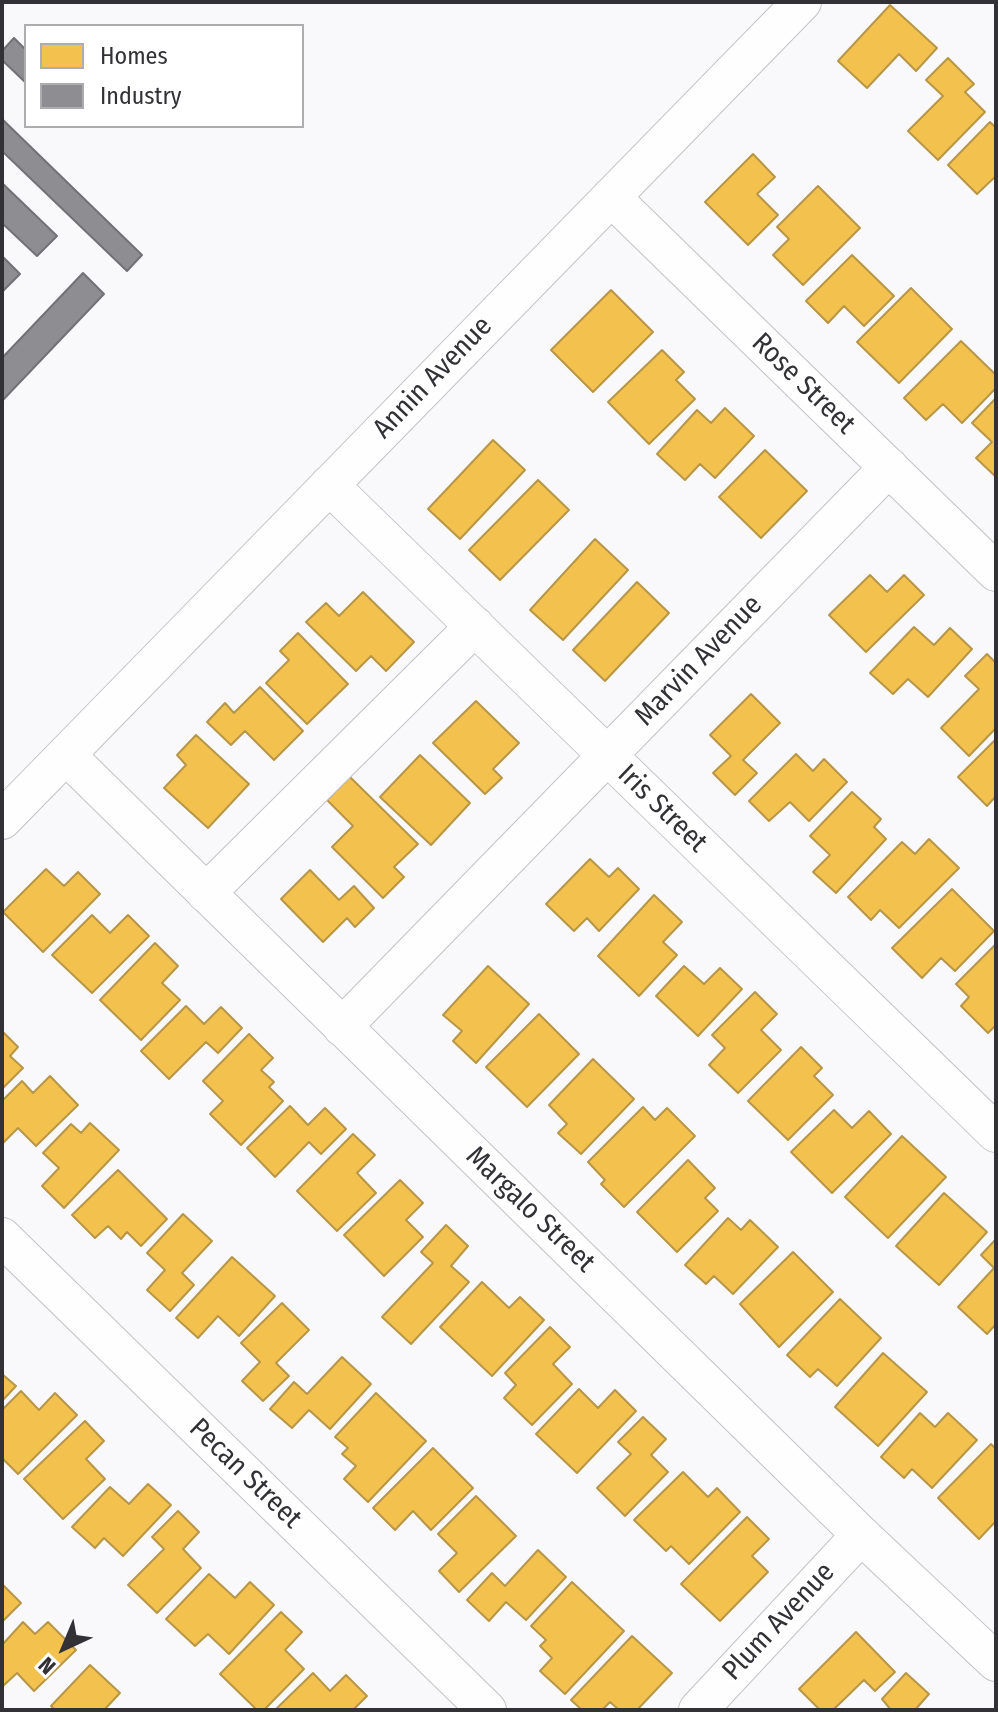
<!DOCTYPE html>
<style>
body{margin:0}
#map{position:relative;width:998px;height:1712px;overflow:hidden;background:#f9f9fc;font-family:"Fira Sans Condensed",sans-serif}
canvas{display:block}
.frame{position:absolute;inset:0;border:4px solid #323136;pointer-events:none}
.legend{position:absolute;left:24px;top:24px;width:280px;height:104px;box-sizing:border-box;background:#fff;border:2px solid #adadaf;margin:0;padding:10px 14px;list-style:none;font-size:24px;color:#323136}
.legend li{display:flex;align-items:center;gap:16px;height:40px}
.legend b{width:40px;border:2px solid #adadaf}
.north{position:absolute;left:24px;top:1608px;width:80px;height:80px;-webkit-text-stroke:6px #fff;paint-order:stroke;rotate:224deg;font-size:22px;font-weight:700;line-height:32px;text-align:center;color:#323136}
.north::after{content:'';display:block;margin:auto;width:28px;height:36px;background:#323136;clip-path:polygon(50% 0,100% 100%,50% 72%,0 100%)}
</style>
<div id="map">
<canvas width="998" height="1712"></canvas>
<div class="frame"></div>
<ul class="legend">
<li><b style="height:22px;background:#f2c14e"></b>Homes</li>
<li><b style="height:22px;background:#8d8d92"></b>Industry</li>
</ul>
<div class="north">N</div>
</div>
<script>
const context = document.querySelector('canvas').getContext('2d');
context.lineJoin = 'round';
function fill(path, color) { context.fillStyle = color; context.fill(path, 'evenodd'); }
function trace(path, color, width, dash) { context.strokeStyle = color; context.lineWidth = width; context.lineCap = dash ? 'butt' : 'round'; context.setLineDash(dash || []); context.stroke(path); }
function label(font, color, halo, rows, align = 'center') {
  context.font = font + ' "Fira Sans Condensed",sans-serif'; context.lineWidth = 8; context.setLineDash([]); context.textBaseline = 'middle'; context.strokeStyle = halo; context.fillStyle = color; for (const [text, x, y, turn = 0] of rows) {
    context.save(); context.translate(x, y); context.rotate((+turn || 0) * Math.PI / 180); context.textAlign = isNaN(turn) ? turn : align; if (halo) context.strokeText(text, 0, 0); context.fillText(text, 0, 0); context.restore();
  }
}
const homes = new Path2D(`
 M890 5 937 48 916 71 899 54 867 88 838 61Z
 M948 58 974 84 965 92 985 112 938 160 908 131 943 96 926 80Z
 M990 122 996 128V176L977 194 948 165Z
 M753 154 775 177 757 194 778 215 748 245 705 202Z
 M818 186 860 228 803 285 773 255 789 239 777 227Z
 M852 255 894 296 864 326 844 306 828 323 806 301Z
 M911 288 952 329 899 383 857 342Z
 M611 290 653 332 593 392 551 350Z
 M961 341 996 375V388L962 423 943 404 926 420 904 398Z
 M662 350 684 372 676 380 695 399 649 444 608 402Z
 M996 398V477L976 458 992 442 972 423Z
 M725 408 754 436 715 478 700 464 685 480 657 454 697 410 711 423Z
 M493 440 525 470 460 539 428 509Z
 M765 450 807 491 761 538 719 497Z
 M538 480 569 510 500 580 469 550Z
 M595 539 628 570 563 640 530 610Z
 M870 575 887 592 904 575 924 595 866 652 829 615Z
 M637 582 669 613 605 681 573 650Z
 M363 592 414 642 386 671 371 656 356 671 306 622 326 603 339 616Z
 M914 627 934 645 950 628 972 649 928 697 908 679 893 694 870 673Z
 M298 633 348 684 307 724 266 683 289 660 280 651Z
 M987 654 996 663V728L969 756 941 728 979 689 965 676Z
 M260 687 303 731 274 760 245 731 231 745 207 722 225 703 234 713Z
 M751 694 780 723 743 760 757 773 735 795 713 773 731 756 710 735Z
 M476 701 519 743 493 769 502 778 485 794 433 743Z
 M196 735 249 784 208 828 164 788 186 765 177 755Z
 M996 739V796L987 806 958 777Z
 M796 754 813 771 824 759 847 782 809 821 790 802 769 821 749 801Z
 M420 755 470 803 431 845 380 797Z
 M350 777 418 844 394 867 404 877 383 898 332 847 353 826 327 800Z
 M852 792 881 819 874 827 886 839 836 893 813 872 830 855 810 836Z
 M929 839 959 868 899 928 880 910 871 920 848 897 902 842 915 854Z
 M590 859 609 877 618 868 639 889 599 931 587 918 574 931 546 904Z
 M46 869 64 886 78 872 100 894 43 952 3 912Z
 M310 870 339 900 354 886 374 908 355 927 347 918 323 942 281 899Z
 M952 889 994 931 955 971 941 958 922 978 892 948Z
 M654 895 682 922 663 942 677 955 639 996 598 956Z
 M92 915 110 933 128 915 149 936 92 993 52 955Z
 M155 943 178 966 162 983 180 1000 141 1040 100 1000Z
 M996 944V1025L988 1033 961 1006 969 997 956 984Z
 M488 966 529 1004 476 1063 453 1041 462 1031 443 1015Z
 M684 966 704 984 720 968 742 989 698 1036 656 996Z
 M755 992 777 1014 761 1030 781 1050 738 1093 709 1065 725 1048 712 1035Z
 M186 1006 204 1024 221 1007 242 1028 218 1053 206 1042 169 1079 141 1051Z
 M539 1014 579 1054 527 1107 486 1067Z
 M2 1031 18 1047 10 1056 23 1068 2 1089Z
 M249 1034 273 1058 261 1070 274 1082 269 1087 283 1101 241 1145 210 1114 223 1101 203 1081Z
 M801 1047 822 1068 814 1076 833 1095 788 1140 748 1101Z
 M593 1059 634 1099 581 1154 558 1133 567 1124 549 1105Z
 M50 1076 78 1105 36 1146 18 1128 2 1144V1101L22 1081 33 1093Z
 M290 1106 308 1125 325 1108 346 1129 321 1154 309 1142 275 1177 247 1148Z
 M643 1107 655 1120 667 1108 695 1136 624 1207 601 1184 605 1180 588 1162Z
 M834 1110 852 1128 869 1111 891 1134 832 1193 791 1152Z
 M90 1123 119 1150 64 1208 42 1186 59 1168 43 1153 71 1124 81 1133Z
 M353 1134 375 1155 357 1173 376 1193 337 1231 297 1191Z
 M902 1136 946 1177 888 1238 845 1197Z
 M688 1160 715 1188 705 1198 718 1211 677 1252 637 1212Z
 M118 1170 167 1219 141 1246 127 1232 121 1239 108 1226 95 1238 72 1215Z
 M400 1180 423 1203 406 1220 423 1237 384 1276 344 1235Z
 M944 1193 987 1232 939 1285 896 1246Z
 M183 1214 212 1241 182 1273 194 1285 170 1311 147 1290 165 1270 147 1253Z
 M728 1218 741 1230 750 1220 778 1247 733 1294 714 1276 706 1284 685 1265Z
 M446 1225 468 1246 451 1266 469 1282 411 1344 382 1317 433 1263 421 1252Z
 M996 1239V1324L987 1334 958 1307 994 1268 981 1255Z
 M793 1252 833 1292 779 1347 740 1304Z
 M232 1257 275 1296 239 1336 218 1316 198 1338 176 1318Z
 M482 1282 509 1308 520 1297 544 1320 492 1376 440 1327Z
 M840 1299 881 1338 837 1386 818 1369 810 1377 787 1355Z
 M282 1303 309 1330 276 1363 289 1376 263 1401 242 1381 260 1362 241 1343Z
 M550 1327 570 1347 553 1364 572 1384 532 1425 504 1398 516 1385 505 1373Z
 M883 1353 927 1392 878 1446 835 1407Z
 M342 1357 371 1384 330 1429 309 1410 292 1428 270 1409 294 1382 307 1394Z
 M2 1374 16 1386 2 1401Z
 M579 1389 598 1408 615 1390 636 1411 577 1473 536 1434Z
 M21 1391 39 1410 55 1393 77 1415 18 1474 2 1458V1410Z
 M376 1393 426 1441 368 1502 344 1479 356 1466 342 1454 348 1448 335 1437Z
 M920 1413 935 1427 948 1413 977 1440 932 1488 912 1469 904 1478 881 1457Z
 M643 1417 666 1439 651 1455 668 1472 625 1516 597 1488 631 1454 618 1442Z
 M85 1421 104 1441 86 1459 105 1479 63 1519 24 1479Z
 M991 1444 996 1449V1521L979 1539 938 1498Z
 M433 1448 473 1488 431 1530 413 1511 395 1530 373 1508Z
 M683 1472 708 1497 717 1488 740 1512 689 1564 671 1546 666 1551 634 1520Z
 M148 1484 171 1505 123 1556 104 1538 95 1548 72 1527 110 1487 129 1504Z
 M476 1496 516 1536 459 1592 439 1571 457 1553 438 1534Z
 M178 1511 199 1532 183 1549 201 1568 157 1613 128 1585 164 1549 152 1537Z
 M747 1517 769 1539 752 1556 768 1572 720 1621 681 1584Z
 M538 1550 566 1577 526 1620 506 1602 489 1621 467 1600 492 1573 505 1586Z
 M209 1574 235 1598 250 1582 274 1605 229 1654 208 1634 195 1646 166 1619Z
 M572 1582 624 1631 565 1694 540 1671 552 1658 540 1646 546 1640 531 1626Z
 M2 1584 21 1603 2 1622Z
 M281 1612 302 1632 285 1650 304 1669 264 1710H257L220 1674Z
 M23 1622 35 1634 48 1622 76 1650 34 1691 17 1673 2 1687V1645Z
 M856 1632 895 1672 875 1691 864 1680 833 1710H820L799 1689Z
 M632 1636 672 1673 637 1710H619L610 1702 602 1710H582L571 1700Z
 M90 1665 120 1693 104 1710H55L51 1706Z
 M313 1673 330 1691 346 1675 367 1696 353 1710H275Z
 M906 1673 929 1694 915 1710H891L882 1699Z`);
const industry = new Path2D(`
 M14 38 26 50V83L2 60V51Z
 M2 119 142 255 127 271 2 151Z
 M2 183 57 236 37 256 2 223Z
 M2 256 20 274 2 292Z
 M83 273 104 294 2 401V358Z`);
const minor = new Path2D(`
 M611 197 996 572
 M329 485 996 1133
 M66 755 861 1535 996 1662
 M2 820 802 2
 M206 893 475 626
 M342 1027 889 467
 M2 1237 487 1710
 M698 1710 861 1535`);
const streetNames = [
 ["Annin Avenue",433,378,-46],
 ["Rose Street",803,384,44],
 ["Marvin Avenue",699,661,-46],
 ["Iris Street",662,809,44],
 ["Margalo Street",530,1210,44],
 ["Pecan Street",245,1474,44],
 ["Plum Avenue",779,1622,-47]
];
fill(homes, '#f2c14e');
trace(homes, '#b89647', 2);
fill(industry, '#8d8d92');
trace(industry, '#727176', 2);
trace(minor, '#c3c3c6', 40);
trace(minor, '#fefeff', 38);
label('28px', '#323136', '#fff', streetNames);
</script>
